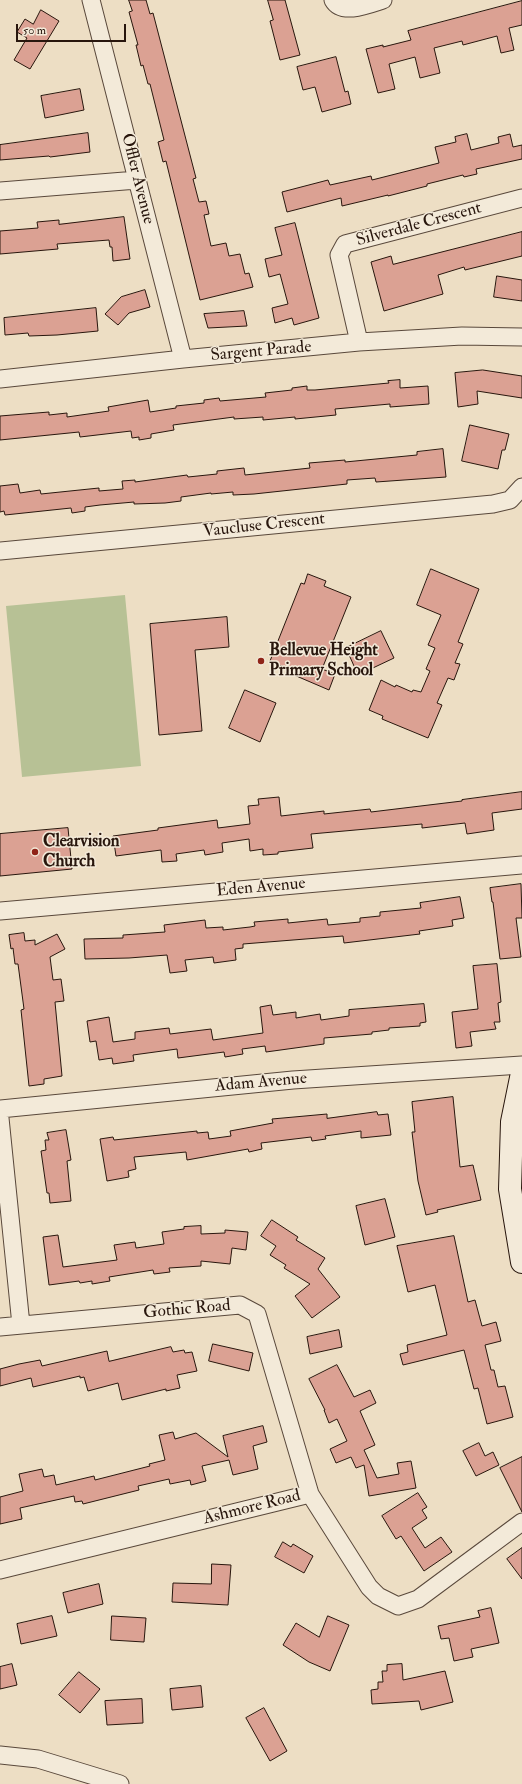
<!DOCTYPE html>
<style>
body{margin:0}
#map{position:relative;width:522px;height:1784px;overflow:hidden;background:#eddec4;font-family:"IM FELL Double Pica",serif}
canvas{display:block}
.scale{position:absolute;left:16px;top:24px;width:110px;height:18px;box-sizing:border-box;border:2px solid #28160d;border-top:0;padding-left:5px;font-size:12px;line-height:14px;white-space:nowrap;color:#28160d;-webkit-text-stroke:3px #f3ead9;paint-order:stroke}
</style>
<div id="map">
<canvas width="522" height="1784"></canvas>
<div class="scale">50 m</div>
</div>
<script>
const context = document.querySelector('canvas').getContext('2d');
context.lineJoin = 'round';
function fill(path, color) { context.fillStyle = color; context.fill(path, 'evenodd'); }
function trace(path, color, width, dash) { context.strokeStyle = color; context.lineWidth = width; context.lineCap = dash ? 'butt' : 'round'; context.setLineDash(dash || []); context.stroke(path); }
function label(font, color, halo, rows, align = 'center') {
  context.font = font + ' "IM FELL Double Pica",serif'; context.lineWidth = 3; context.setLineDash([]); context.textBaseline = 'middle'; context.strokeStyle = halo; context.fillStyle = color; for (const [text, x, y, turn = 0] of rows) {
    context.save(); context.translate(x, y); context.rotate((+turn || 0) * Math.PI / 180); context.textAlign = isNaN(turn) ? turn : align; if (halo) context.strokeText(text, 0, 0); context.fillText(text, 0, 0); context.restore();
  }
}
const green = new Path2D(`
 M125 595 141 766 22 777 6 606Z`);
const building = new Path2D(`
 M129 0H146L150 14 153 13 196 178 193 179 199 202 206 201 209 214 204 215 211 246 226 243 229 256 240 254 245 274 249 273 253 287 200 300 166 161 163 162 158 142 164 140 150 84H148L143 65 141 66 136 45H138L129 12 132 11Z
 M268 0H285L300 55 280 60 270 21 273 20Z
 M522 1V25L509 28 514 50 501 53 497 36 463 45 462 41 434 48 440 73 420 78 415 57 389 64 395 89 378 93 366 49 383 45V47L411 40 408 31Z
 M41 10 59 21 30 69 14 60 27 38 17 32 25 19 33 24Z
 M336 57 345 92 348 91 351 104 322 112 315 87 303 90 297 67Z
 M80 89 84 110 45 118 41 96Z
 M88 133 90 152 50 157 49 156 0 160V145Z
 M467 134 471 150 499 143 498 137 510 134 513 147 522 145V159L476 169 477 174 464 177 463 175 427 184V186L388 196V195L342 206 341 198 287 212 282 192 328 180 330 185 371 176 372 180 439 163 435 147 456 142 455 137Z
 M124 217 130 259 113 261 112 247H110L109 240 57 244 58 249 0 254V231L38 228 37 222 59 220V224Z
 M295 223 319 318 294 325 292 318 275 323 272 308 288 304 280 274 269 277 265 259 282 255 275 228Z
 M522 232V256L465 270 464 267 438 275 443 294 384 311 371 262 391 256 393 264Z
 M497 276 522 280V301L494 297Z
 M145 290 150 307 129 313 118 325 105 314 121 297Z
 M96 308 98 331 57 335 29 336 28 333 5 335 4 318Z
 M244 311 247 326 208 328 204 314Z
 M483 370 522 376V398L477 391 478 404 458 407 455 373Z
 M400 380V388L428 386 429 404 390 407V404L335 409 336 415 295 419V417L263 420V417L234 419V417L173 425 174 430 151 434V438L139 440V437L132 438 131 431 80 437 79 432 0 440V416L49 412V415L67 413V417L109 411 108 407 148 400 150 412 176 408V406L204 403V400L219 398 220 401 266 397 265 393 292 390V388L307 386V390H315L389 383 388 381Z
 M470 425 509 434 505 450H502L498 469 462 461Z
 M443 449 446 477 376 482 375 478 347 480V484L254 494 233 495V492L211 494V493L181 497V501L165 503 134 504V502L100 505 85 507V511L72 513 71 508 5 515 4 511 0 512V486L18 484 20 493 40 490 41 494 99 488V491L123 489 122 481 135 480V482L187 475 188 477 217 474V471L244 468 245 475 310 468 309 463 345 460V462L417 455V452Z
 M431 569 479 589 458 642 463 644 455 663 460 664 454 680 448 678 437 703 442 705 428 738 382 719 383 716 369 710 381 680 395 687 396 685 412 692 413 690 421 692 430 671 426 669 435 648 428 645 441 615 417 605Z
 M308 574 326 581 324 586 351 597 322 669 335 674 329 690 287 672 289 669 270 661 301 583 304 584Z
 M227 617 229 647 195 650 202 731 159 735 150 624Z
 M381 631 394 658 358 675 346 648Z
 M245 690 276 703 260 742 229 728Z
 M522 792V809L492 813 494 830 467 834 465 823 422 828V824L311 834 313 848 278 852V854L263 855V849L250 851 249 839 222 843 223 852 205 855 204 850 176 854 177 861 162 862 161 850 116 856 113 836 158 830V828L217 820 218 828 250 824 248 806 259 805 258 799 279 797 281 816 324 811V814L370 809 371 812 462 801V800Z
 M68 828 72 869 0 876V834Z
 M521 884 522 918H516L521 957 500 959 493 902H492L490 888Z
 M460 897 464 918 452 920 453 926 419 931 420 934 344 943 343 936 243 944V948L235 949 236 960 214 963 213 957 185 960 187 971 170 973 167 955 129 958 85 959 84 939 123 938V935L165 932 164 925 205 920 206 928 223 927V930L250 927 255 926 254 922 288 919V923L327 919 328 925 360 922V918L380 916V912L421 908 420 903Z
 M24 933 25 941 35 940V945L57 934 65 949 50 957 53 980 61 979 64 1001 55 1002 62 1076 44 1079V1084L29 1086 21 1010 24 1009 18 964H15L13 948 11 949 9 935Z
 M497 964 501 1002 498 1003 500 1022H494L496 1029 470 1032 472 1046 456 1048 452 1012 478 1009 473 966Z
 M424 1004 426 1022 420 1023V1026L389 1028V1030L372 1032V1034L324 1038V1044L266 1052 265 1046 242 1049 243 1054 225 1057 224 1052 178 1058 177 1049 133 1055 134 1061 113 1064 112 1058 99 1060 96 1041 90 1042 87 1021 109 1017 113 1042 135 1039V1032L169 1028 170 1034 211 1029 213 1040 263 1033 260 1007 271 1005 273 1015 296 1012V1018L320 1014 321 1020 349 1016V1010Z
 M453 1097 460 1167 473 1165 481 1200 437 1210 438 1212 426 1215 418 1181 412 1132H415L412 1102Z
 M377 1112 378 1115 388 1114 391 1135 361 1138V1131L325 1136 326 1139 312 1141 311 1137 261 1143 262 1149 249 1152 248 1149 187 1160 186 1152 134 1157 136 1169 128 1171 129 1177 107 1181 100 1139 113 1137 114 1140 197 1131V1133L208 1132 209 1139 231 1136 230 1131 273 1123 272 1119 327 1114V1118Z
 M66 1130 71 1160 67 1161 71 1201 50 1203 49 1193H47L41 1151 46 1150 45 1140H49L47 1133Z
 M385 1199 395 1237 365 1245 356 1206Z
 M272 1220 298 1237 296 1240 325 1258 318 1269 340 1297 312 1318 295 1296 310 1284 284 1268 286 1265 270 1255 276 1246 261 1236Z
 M201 1226V1234L225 1233V1230L248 1232 246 1250 232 1248 230 1264 201 1261V1266L169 1268 170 1272 154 1274 153 1270 109 1277 110 1281 92 1284V1281L80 1283 79 1281 49 1285 43 1237 58 1235 63 1267 117 1260 114 1245 135 1242 136 1248 164 1244 162 1232 184 1229V1227Z
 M454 1236 468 1302 475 1300 482 1326 496 1322 501 1341 485 1345 491 1370H494L498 1387 505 1386 513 1417 487 1424 478 1388 474 1389 464 1350 403 1365 400 1354 408 1352 407 1345 447 1335 435 1285 408 1292 397 1246Z
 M339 1330 342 1347 310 1354 307 1337Z
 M213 1344 253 1353 249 1371 209 1361Z
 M171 1347 173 1352 184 1350 185 1353 192 1352 197 1371 177 1375 180 1388 166 1391V1389L122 1400 118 1383 88 1391 84 1377 80 1378V1376L33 1387 31 1378 0 1386V1369L19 1364 40 1360 42 1366 107 1351 109 1361Z
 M337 1365 354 1397 370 1390 376 1403 360 1411 375 1445 364 1450 377 1478 399 1474 397 1463 411 1461 416 1488 369 1496 364 1465 356 1468 351 1457 336 1463 330 1449 347 1441 337 1419 329 1423 324 1410H325L309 1379Z
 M263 1426 267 1442 253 1446 258 1469 233 1475 229 1460 202 1466 206 1481 191 1485 190 1480 170 1484 169 1479 138 1486 139 1490 83 1504 82 1501 75 1502 74 1496 20 1508 22 1519 0 1524V1497L23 1491 19 1474 42 1469 44 1477 54 1475 56 1485 94 1476 95 1480 150 1466 149 1464 165 1460 159 1435 173 1432 175 1439 196 1433 228 1457 223 1436Z
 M479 1443 485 1456 493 1452 499 1465 476 1476 463 1451Z
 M522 1457V1512L500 1468Z
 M418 1493 427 1507 422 1510 427 1518 412 1528 425 1548 441 1537 452 1552 424 1571 401 1536 396 1539 382 1516Z
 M283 1542 291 1547 293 1544 313 1556 304 1573 275 1557Z
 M522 1548V1579L507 1559Z
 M212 1564 231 1565 228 1605 172 1602 173 1583 211 1584Z
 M99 1584 103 1604 68 1613 63 1593Z
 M491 1608 499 1643 471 1649 473 1657 454 1661 449 1638 441 1639 438 1626 480 1617 478 1611Z
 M52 1616 57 1636 21 1644 17 1624Z
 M112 1616 146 1618 144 1642 111 1640Z
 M328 1616 349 1625 330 1671 309 1662 283 1645 296 1623 319 1637Z
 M12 1664 17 1685 0 1689V1667Z
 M402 1664 403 1680 445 1671 453 1702 421 1710 419 1701 372 1704 371 1690 378 1689V1682H383L382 1671H387V1665Z
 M79 1672 100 1689 80 1713 59 1695Z
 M201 1686 203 1707 172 1710 170 1689Z
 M142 1699 143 1723 107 1725 105 1701Z
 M264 1708 287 1751 270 1761 246 1718Z`);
const minor = new Path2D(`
 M91 0 183 359
 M333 0C342 16 370 4 383 0
 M0 191 137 180
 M359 342 339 255 345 244 522 198
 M0 379 183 359 359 342 462 336 522 337
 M0 551 493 504 510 500 522 487
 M0 911 522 865
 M0 1109 293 1080 522 1065
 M0 1118 21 1325
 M0 1327 240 1305 257 1314 310 1494
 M0 1570 310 1494 369 1587 378 1596 398 1606 418 1599 522 1522
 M0 1755 38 1759 120 1784`);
const secondary = new Path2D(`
 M522 1073 512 1122 510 1189 522 1262`);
const markers = [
 [261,661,4,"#8f2418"],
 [35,852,4,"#8f2418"]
];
const streetNames = [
 ["Offler Avenue",137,179,76],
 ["Silverdale Crescent",419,225,-15],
 ["Sargent Parade",261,352,-5],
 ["Vaucluse Crescent",264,526,-6],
 ["Eden Avenue",261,888,-5],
 ["Adam Avenue",261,1083,-5],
 ["Gothic Road",187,1310,-5],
 ["Ashmore Road",252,1508,-14]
];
const poiNames = [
 ["Bellevue Height",269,651],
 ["Primary School",269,671],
 ["Clearvision",43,842],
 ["Church",43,862]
];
fill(green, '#b7c195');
fill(building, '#dba193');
trace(building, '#28160d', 1);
trace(minor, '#59483b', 19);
trace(secondary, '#28160d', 24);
trace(minor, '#f3ead9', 17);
trace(secondary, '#f3ead9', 22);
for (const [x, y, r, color] of markers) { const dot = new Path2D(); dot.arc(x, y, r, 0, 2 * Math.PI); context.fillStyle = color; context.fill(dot); trace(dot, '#f3ead9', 1.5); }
label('17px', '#28160d', '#f3ead9', streetNames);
label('bold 17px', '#28160d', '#f3ead9', poiNames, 'left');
</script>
